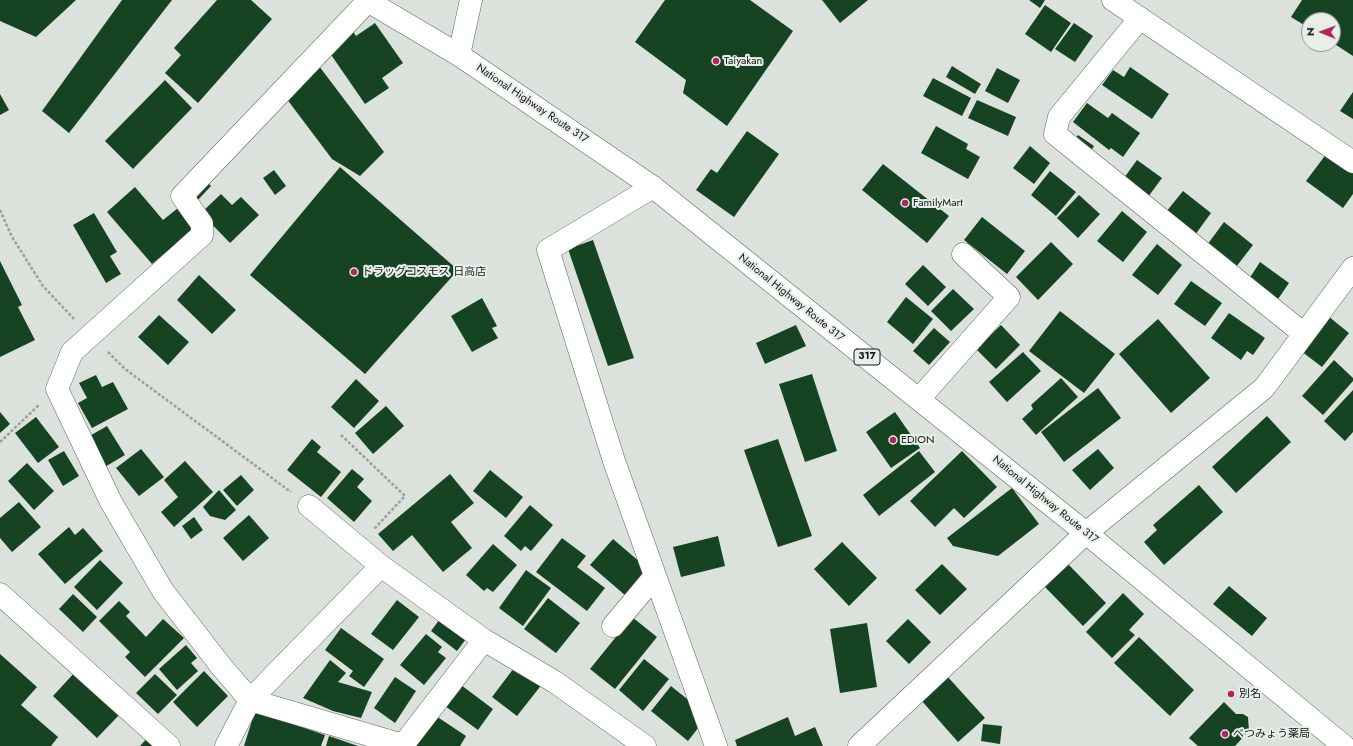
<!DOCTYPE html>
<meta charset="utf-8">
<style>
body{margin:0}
#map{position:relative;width:1353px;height:746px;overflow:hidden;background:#dae2db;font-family:Jost,sans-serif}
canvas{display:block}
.north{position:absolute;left:1301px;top:12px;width:40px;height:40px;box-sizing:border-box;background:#e7efe8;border:1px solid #939994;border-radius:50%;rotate:271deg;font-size:11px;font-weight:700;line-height:16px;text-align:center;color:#141715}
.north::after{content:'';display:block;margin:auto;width:14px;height:18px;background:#b2255d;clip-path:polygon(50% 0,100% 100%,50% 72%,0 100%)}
</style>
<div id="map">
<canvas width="1353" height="746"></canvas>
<div class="north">N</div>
</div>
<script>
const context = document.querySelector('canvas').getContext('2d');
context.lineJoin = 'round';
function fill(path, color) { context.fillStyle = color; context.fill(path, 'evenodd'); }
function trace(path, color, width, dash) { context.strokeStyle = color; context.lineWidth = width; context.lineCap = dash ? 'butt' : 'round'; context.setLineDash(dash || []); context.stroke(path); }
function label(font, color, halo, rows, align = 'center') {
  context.font = font + ' Jost,"Noto Sans JP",sans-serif'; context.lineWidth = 4; context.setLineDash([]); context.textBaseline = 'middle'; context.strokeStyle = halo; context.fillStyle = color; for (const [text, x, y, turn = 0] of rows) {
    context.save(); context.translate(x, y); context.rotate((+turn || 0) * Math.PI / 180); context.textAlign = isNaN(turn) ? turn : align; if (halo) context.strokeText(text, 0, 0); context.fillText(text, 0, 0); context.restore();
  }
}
const building = new Path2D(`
 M0 0H76L36 37 0 21Z
 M122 0H172L69 133 42 111Z
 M217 0H251L272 19 198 103 165 73 181 55 174 48Z
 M665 0H750L793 31 727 126 683 93 686 80 635 42Z
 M822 0H868L840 23Z
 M1029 0H1045L1040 8Z
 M1302 0H1353V56L1333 43V20H1309V28L1291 17Z
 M1045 5 1071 23 1051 52 1025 34Z
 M375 23 403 63 382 78 389 88 365 104 325 46 351 28 356 36Z
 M1074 23 1093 36 1075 62 1055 49Z
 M319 66 384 152 360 176 332 159 283 94Z
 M952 66 981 84 975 94 946 77Z
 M1130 67 1169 94 1152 119 1102 85 1113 70 1124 77Z
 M997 68 1020 80 1008 103 985 91Z
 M933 78 971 98 962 116 923 96Z
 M165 80 192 108 133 169 105 141Z
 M1353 92V119L1340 111Z
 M0 94 9 110 0 115Z
 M977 100 1016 117 1008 136 968 118Z
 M1087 103 1108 118 1112 113 1140 133 1123 157 1111 148 1109 150 1073 122Z
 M936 126 968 144 966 149 980 157 968 179 921 153Z
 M747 131 779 154 734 217 696 190 711 169 717 173Z
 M1078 135 1094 146 1089 154 1073 142Z
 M1030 146 1050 163 1034 184 1013 168Z
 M1330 149 1353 166V194L1343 208 1306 181Z
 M1137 160 1162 178 1148 197 1124 178Z
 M883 164 949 216 927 243 862 190Z
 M340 167 458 270 365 374 250 275Z
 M274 170 286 186 275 195 263 178Z
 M1050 171 1076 192 1056 216 1031 195Z
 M203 178 211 186 196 202 188 194Z
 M135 187 163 220 178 208 195 228 152 264 107 212Z
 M1183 191 1211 213 1195 235 1166 212Z
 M221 194 232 205 241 197 259 215 230 243 201 213Z
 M1079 195 1100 214 1078 238 1057 218Z
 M1122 211 1147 232 1123 262 1097 241Z
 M94 213 117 252 110 256 121 274 106 283 73 225Z
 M982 217 1025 251 1007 274 964 240Z
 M1224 222 1253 245 1236 267 1207 245Z
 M593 240 634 358 608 366 568 249Z
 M1051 242 1073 264 1038 300 1016 277Z
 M1157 244 1182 265 1158 295 1132 275Z
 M0 261 22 305 18 307 35 340 0 357Z
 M1260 262 1289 283 1276 302 1247 282Z
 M923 265 946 287 928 306 905 284Z
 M199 275 236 310 212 334 177 300Z
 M1191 281 1222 303 1205 326 1174 304Z
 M953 289 974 309 951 331 931 311Z
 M906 297 933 319 913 344 887 322Z
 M482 298 497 326 492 328 498 338 472 352 451 316Z
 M1060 311 1115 354 1084 393 1029 351Z
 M1229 313 1265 338 1253 355 1247 351 1241 360 1211 338Z
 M159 315 189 342 168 365 138 337Z
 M1328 316 1349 333 1322 367 1301 351Z
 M1158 319 1210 378 1171 413 1119 354Z
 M796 325 806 346 765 364 756 343Z
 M1001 325 1020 345 996 369 976 349Z
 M934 328 950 342 929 365 913 351Z
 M1023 352 1041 371 1007 402 989 382Z
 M1334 360 1353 378V381L1323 415 1302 396Z
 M812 374 837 451 805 462 779 384Z
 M96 375 102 387 113 382 128 409 92 428 78 403 87 398 79 383Z
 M1061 378 1078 397 1036 435 1022 419 1033 409 1031 405Z
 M356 379 379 401 354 428 331 407Z
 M1098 388 1121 418 1064 462 1041 432Z
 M1353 390V432L1345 441 1324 421Z
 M386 406 404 426 373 454 355 433Z
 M0 412 10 424 0 433Z
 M895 412 920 448 891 468 866 432Z
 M1267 416 1291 442 1236 493 1212 467Z
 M36 417 59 447 38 463 15 433Z
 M107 426 125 455 103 468 86 438Z
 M312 439 321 447 317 452 341 472 321 497 287 470Z
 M778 439 812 536 778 547 744 450Z
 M141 449 164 477 139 496 116 468Z
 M1098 449 1114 468 1090 490 1072 470Z
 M64 451 79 476 63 486 48 460Z
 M919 451 935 472 879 516 863 495Z
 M962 451 997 487 964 518 954 508 935 527 910 501Z
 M185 461 213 492 174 527 161 512 178 497 164 480Z
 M27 463 54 491 34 510 8 481Z
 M352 469 364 479 357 487 372 501 354 522 327 498Z
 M490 470 523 497 506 518 473 491Z
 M450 474 474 503 451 522 472 548 443 572 412 535 393 551 378 534Z
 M241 475 254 490 237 506 223 490Z
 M1199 485 1223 512 1164 565 1144 542 1157 530 1153 525Z
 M1012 488 1039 524 998 556 953 546 947 538Z
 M219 490 236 510 225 520 210 516 203 507Z
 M19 502 41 527 12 552 0 538V518Z
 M530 505 553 525 531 551 525 546 521 551 504 536Z
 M249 515 269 538 243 561 223 538Z
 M194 517 203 530 191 539 182 526Z
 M69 527 75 535 83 528 103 551 65 584 38 554Z
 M718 536 725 566 681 577 673 547Z
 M562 538 586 556 577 567 605 588 587 611 536 572Z
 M613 539 648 569 626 596 590 565Z
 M842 542 877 578 849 606 814 569Z
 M493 544 517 565 493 592 487 588 484 591 466 575Z
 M100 560 123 583 97 610 74 587Z
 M942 564 967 589 940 615 915 590Z
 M1068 564 1106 603 1083 626 1045 587Z
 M526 570 551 588 523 626 499 608Z
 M1229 586 1267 618 1252 636 1213 604Z
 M1123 593 1144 614 1129 630 1135 635 1112 658 1086 632Z
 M73 594 97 617 83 632 59 609Z
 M548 598 580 623 556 653 524 629Z
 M397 600 419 617 393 650 371 634Z
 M119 601 130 612 126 616 146 637 163 619 184 638 145 677 125 657 130 652 99 621Z
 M443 615 469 635 457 651 431 631Z
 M632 617 657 637 615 689 590 669Z
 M908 619 931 642 909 664 886 641Z
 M867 623 877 687 840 693 830 629Z
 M341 628 384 659 364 687 349 676 353 671 325 650Z
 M426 634 442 647 438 652 446 658 424 685 400 665Z
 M1139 637 1194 690 1170 716 1114 663Z
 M186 645 197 658 191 663 198 671 177 690 159 669Z
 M0 654 37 687 21 705 58 737 51 746H0Z
 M644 659 669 679 643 711 619 690Z
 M330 660 346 673 338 682 372 692 361 718 333 711 303 698Z
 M517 664 543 683 517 716 492 697Z
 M76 671 121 713 97 738 53 696Z
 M204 671 228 696 197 727 173 702Z
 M155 674 177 695 158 714 136 693Z
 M947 676 985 718 958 742 921 700Z
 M395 677 416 691 395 723 374 708Z
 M461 685 493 709 478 730 445 706Z
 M671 686 697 707 692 714 702 723 688 741 651 711Z
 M1224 702 1236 714H1243L1248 717 1249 731 1235 746H1198L1189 738Z
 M255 711 325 735 321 746H244Z
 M436 716 466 736 460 746H416Z
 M788 717 795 736 815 727 823 746H737L735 740Z
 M983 724 1002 726 1000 744 981 741Z
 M149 736 159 746H140Z
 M329 736 358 746H326Z`);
const path = new Path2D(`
 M0 210 12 237 43 286 74 319
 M108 352 125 369 291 492
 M341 435 405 496 374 529
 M0 442 39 405`);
const minor = new Path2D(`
 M1113 0 1353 162
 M368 1 182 196 202 224V235L72 352 57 389 111 502 163 591 221 666 250 700 403 745 484 640
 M1140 18 1059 117 1055 134 1304 334
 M459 55 471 0
 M653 187 548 250 614 461 716 746
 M919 399 1009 297 963 254
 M309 506 381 566
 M0 594 169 746
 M613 626 655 576
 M226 746 250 700 381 566 484 640 555 682 645 746
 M859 746 1086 533 1264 388 1353 268`);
const trunk = new Path2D(`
 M366 0 459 55 653 187 1086 533 1344 746`);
const markers = [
 [716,61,4,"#b2255d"],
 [905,203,4,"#b2255d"],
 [354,272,4,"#b2255d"],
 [893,440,4,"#b2255d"],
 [1231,694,4,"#b2255d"],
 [1225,734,4,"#b2255d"]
];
const shields = [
 [867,357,26]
];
const shieldNames = [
 ["317",867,357]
];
const poiNames = [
 ["Taiyakan",724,61],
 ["FamilyMart",913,203],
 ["ドラッグコスモス 日高店",362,272],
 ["EDION",901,440],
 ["別名",1239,694],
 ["べつみょう薬局",1233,734]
];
const streetNames = [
 ["National Highway Route 317",532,104,34],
 ["National Highway Route 317",791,298,39],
 ["National Highway Route 317",1045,500,39]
];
fill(building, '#164423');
trace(minor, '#5f6660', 23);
trace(trunk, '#5f6660', 23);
trace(path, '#999f9a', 2.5, [3, 2]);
trace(minor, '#fff', 22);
trace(trunk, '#fff', 22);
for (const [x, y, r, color] of markers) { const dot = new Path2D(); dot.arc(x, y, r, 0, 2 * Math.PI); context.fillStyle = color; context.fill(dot); trace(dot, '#e7efe8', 1.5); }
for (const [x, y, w] of shields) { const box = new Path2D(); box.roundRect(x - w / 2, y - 8, w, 16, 3); context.fillStyle = '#e7efe8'; context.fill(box); trace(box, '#141715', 1); }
label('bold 10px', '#141715', null, shieldNames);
label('11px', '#141715', '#e7efe8', poiNames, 'left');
label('11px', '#141715', '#e7efe8', streetNames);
</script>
